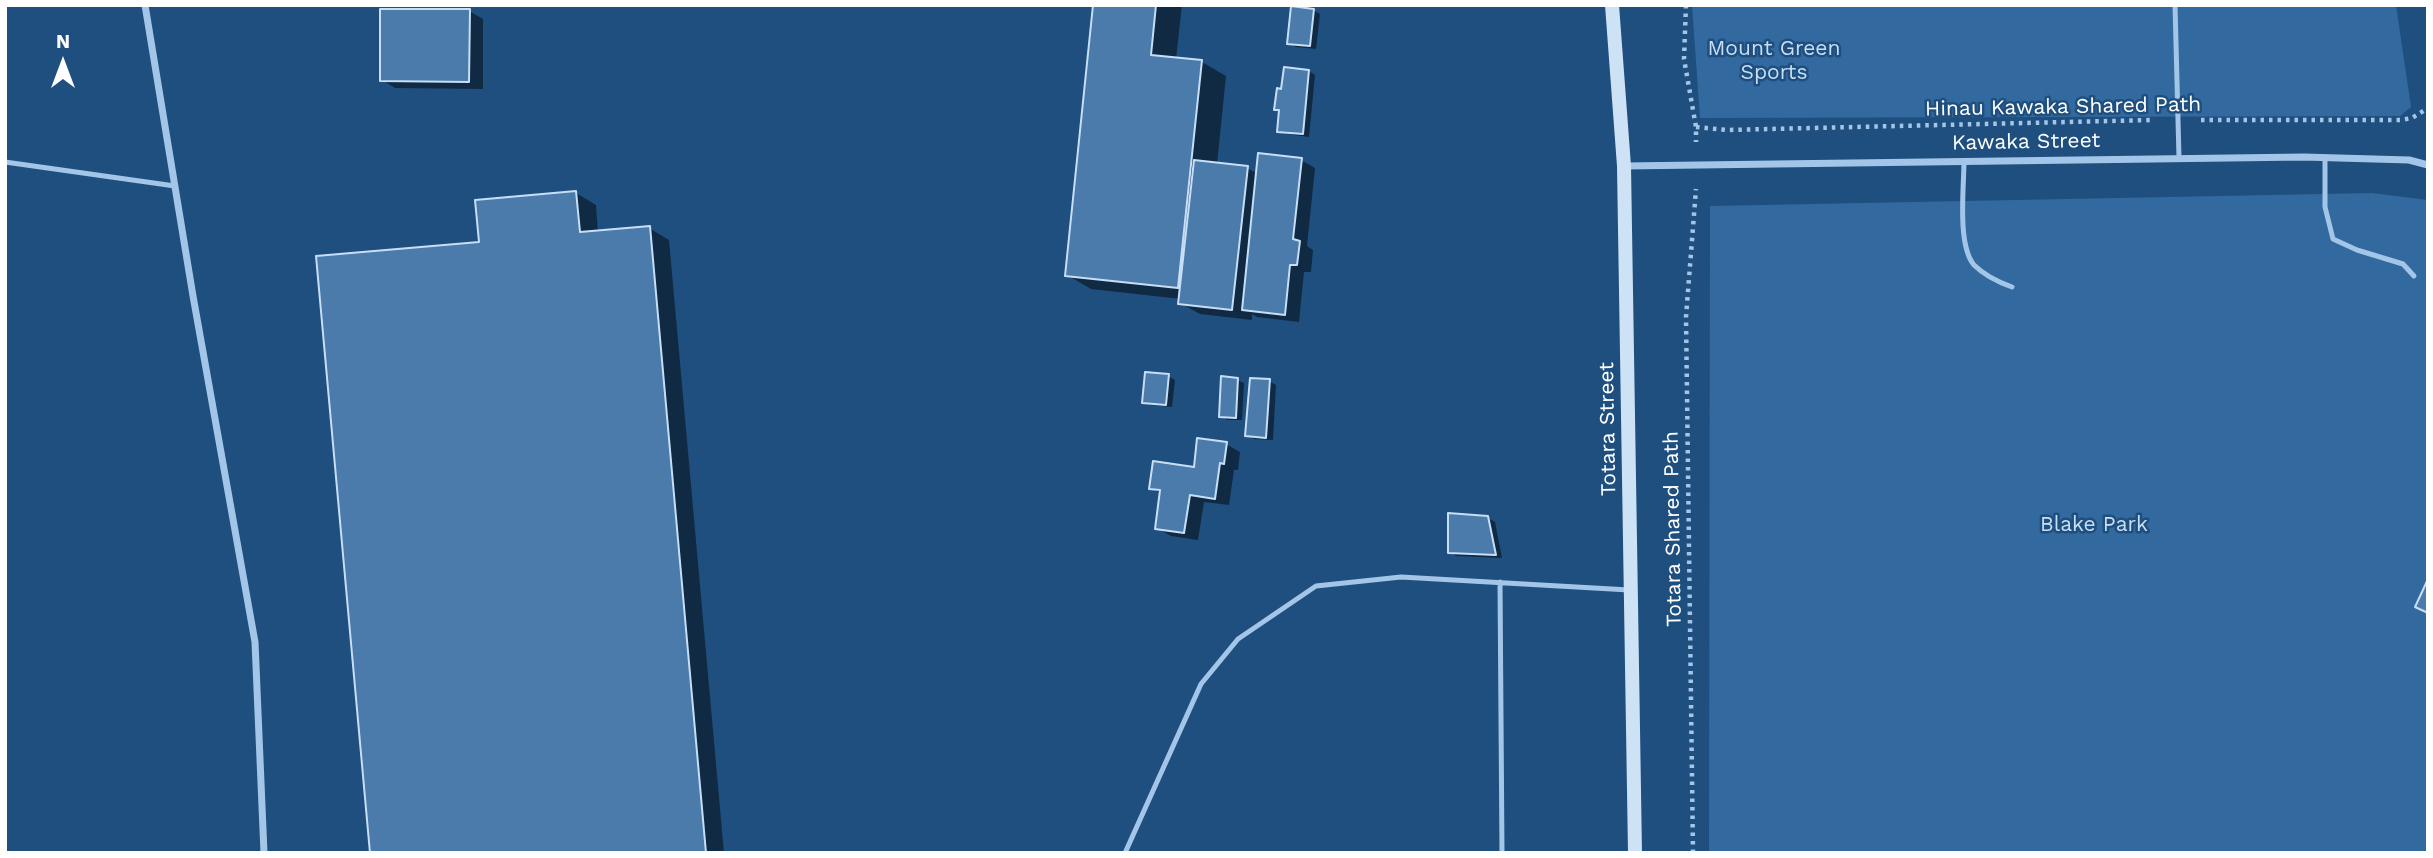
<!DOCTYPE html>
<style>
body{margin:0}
#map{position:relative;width:2433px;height:858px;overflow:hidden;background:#1f4f7f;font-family:"Work Sans",sans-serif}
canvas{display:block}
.frame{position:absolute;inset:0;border:7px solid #fff;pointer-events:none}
.north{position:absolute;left:28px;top:28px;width:70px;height:70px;-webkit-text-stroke:5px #1f4f7f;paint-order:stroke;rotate:0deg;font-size:19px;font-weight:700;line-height:28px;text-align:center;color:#fff}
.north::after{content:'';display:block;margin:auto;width:24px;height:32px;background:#fff;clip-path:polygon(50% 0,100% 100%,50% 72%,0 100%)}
</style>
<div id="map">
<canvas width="2433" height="858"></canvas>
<div class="frame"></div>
<div class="north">N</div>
</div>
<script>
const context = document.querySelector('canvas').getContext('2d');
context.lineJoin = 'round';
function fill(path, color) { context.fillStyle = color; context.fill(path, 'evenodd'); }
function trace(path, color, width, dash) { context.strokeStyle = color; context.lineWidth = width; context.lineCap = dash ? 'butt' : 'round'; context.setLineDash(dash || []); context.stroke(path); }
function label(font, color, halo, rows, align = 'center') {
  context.font = font + ' "Work Sans",sans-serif'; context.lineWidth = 5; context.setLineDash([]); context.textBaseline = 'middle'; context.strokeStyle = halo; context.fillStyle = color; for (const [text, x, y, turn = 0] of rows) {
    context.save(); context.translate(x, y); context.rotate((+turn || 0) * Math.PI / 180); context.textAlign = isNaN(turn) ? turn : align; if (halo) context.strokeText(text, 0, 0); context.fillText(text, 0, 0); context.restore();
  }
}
const green = new Path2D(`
 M1692 5H2396L2411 107 2400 116 1700 118Z
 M2372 193 2428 200V853H1709L1710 206Z`);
const shadow = new Path2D(`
 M1095 5H1182L1176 59 1202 62 1226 76 1217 164 1247 168 1258 174 1301 160 1315 168 1307 246 1313 250 1311 272H1304L1299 322 1257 317 1252 314V320L1200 314 1180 303 1181 299 1091 289 1067 275Z
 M1313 10 1320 14 1316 49 1296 47 1289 43Z
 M469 11 483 19V89L395 88 382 80Z
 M1309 71 1315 75 1309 137 1286 134 1279 131 1281 111 1276 109 1283 91Z
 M576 193 596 205 598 233 649 228 669 240 724 853H371L481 244Z
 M1168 376 1175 380 1172 407 1150 405 1144 402Z
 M1237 380 1244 383 1242 420H1227L1221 416Z
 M1269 381 1276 385 1273 440 1254 439 1247 435Z
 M1226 444 1240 452 1238 470H1234L1229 505 1204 502 1198 540 1171 536 1157 528 1162 494 1151 488 1195 469Z
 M1488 518 1495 522 1502 558 1456 556 1450 552Z`);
const building = new Path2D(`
 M1093 5H1156L1151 55 1202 60 1178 288 1065 276Z
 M1291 6 1314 9 1310 46 1287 44Z
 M380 9H470L469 82 380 81Z
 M1284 67 1309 70 1303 134 1277 132 1279 110H1274L1277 88 1281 89Z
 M1258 153 1302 158 1293 239 1300 241 1297 265H1290L1285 315 1242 310Z
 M1194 160 1248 166 1232 310 1178 304Z
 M576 191 580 232 650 226 706 853H370L316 256 479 242 475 200Z
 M1145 372 1169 374 1166 405 1142 403Z
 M1221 376 1238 378 1236 418 1219 417Z
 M1250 378 1270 379 1266 438 1245 436Z
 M1197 438 1227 442 1224 464 1220 463 1215 499 1190 495 1184 533 1155 529 1160 490 1149 489 1153 461 1194 467Z
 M1448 513 1488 516 1496 555 1448 553Z
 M2428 579V613L2415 607Z`);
const path = new Path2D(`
 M1686 5 1684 59 1696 127V142
 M2201 120H2401L2412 118 2428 108
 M1696 127 1727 130 2153 120
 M1693 853 1686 317 1696 189`);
const service = new Path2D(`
 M2175 5 2179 158
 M2325 158V207L2333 239 2357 250 2403 264 2414 276
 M1964 161C1964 187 1957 245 1974 265 1985 276 1998 282 2012 287
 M5 162 175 186
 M1500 582 1502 853
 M1125 853 1201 684 1238 639 1316 586 1401 577 1629 590`);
const minor = new Path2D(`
 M145 5 193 296 255 642 264 853
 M1624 166 2304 157 2409 160 2428 165`);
const secondary = new Path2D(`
 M1612 5 1624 166 1635 853`);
const parkNames = [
 ["Mount Green",1774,49],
 ["Sports",1774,73],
 ["Blake Park",2094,525]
];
const streetNames = [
 ["Hinau Kawaka Shared Path",2063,107,-1],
 ["Kawaka Street",2026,142,-1],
 ["Totara Street",1608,429,-91],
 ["Totara Shared Path",1673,529,-91]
];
fill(green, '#32699e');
fill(shadow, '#0007');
fill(building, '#4b7bab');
trace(building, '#c7dff6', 2);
trace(path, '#a3c6e8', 4.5, [3.5, 5]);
trace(service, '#a3c6e8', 5);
trace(minor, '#a3c6e8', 7);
trace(secondary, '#cee2f6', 14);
label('21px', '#c7dff6', '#1f4f7f', parkNames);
label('21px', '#fff', '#1f4f7f', streetNames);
</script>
